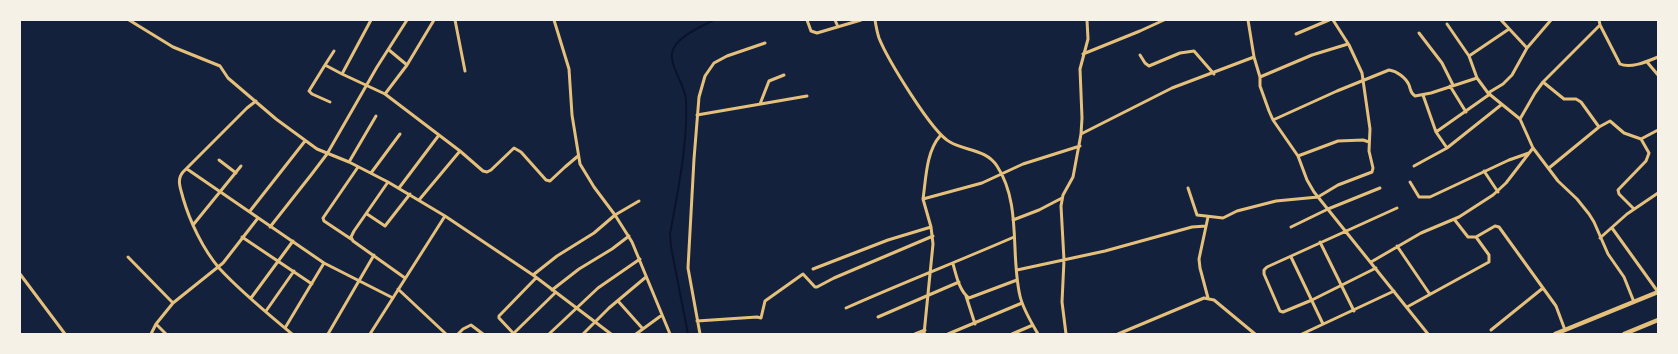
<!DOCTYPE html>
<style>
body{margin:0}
#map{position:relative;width:1678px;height:354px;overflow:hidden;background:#14213d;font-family:"Fira Sans Condensed",sans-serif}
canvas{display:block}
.frame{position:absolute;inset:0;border:21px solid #f6f1e7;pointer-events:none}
</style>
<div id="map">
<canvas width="1678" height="354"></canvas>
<div class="frame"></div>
</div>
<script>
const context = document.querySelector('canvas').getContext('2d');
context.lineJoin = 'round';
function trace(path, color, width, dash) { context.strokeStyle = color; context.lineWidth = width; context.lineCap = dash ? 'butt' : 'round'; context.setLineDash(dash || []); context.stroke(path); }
const stream = new Path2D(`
 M688 334 671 247 670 234C678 190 688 144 686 100 685 85 670 67 672 53 674 38 702 26 714 20`);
const minor = new Path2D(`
 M129 20 173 47 220 66 228 78 276 119 317 149 349 162 388 182 445 216 533 275 611 334
 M371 20 342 74 385 94 460 151 483 171 487 172 491 170 514 148 521 152 546 180 550 181 565 167 578 156
 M455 20 465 71
 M554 20 569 69 572 115 580 164 594 187 615 215 632 242 670 334
 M807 20 811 31 817 33 861 20
 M835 20 838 27
 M875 20C876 26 877 32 879 38 887 58 932 133 950 142 965 151 986 149 997 166 1022 204 1010 254 1020 296 1023 309 1031 322 1038 334
 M1248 20 1254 57 1260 77V86L1269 111 1273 120 1298 156 1307 180 1314 192 1428 334
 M1501 20 1527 48
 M1447 24 1469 56 1477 78 1488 93 1520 119 1533 148 1558 181 1577 199 1589 214 1594 222 1608 254 1624 277 1634 302
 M1600 25 1620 64C1631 69 1648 61 1658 57
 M1419 33 1442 63 1453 85
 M1296 34 1329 20
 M389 50 407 65
 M334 51 325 65 342 74
 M1083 54 1140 31 1164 20
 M1140 55 1145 63 1149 66 1180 53 1194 51 1214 74
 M1469 56 1509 29
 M1647 62 1658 75
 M325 65 309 91 312 94 330 102
 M1260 77 1312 55 1348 44
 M1543 82 1564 99H1576L1581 102 1599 127
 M1450 86 1466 112
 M1488 93 1503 84 1512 75 1527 48 1551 20
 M385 94 407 65 434 20
 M1423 95 1436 132 1447 148
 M256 101 247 108 183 172C176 180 181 189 183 198 190 222 203 249 219 268 241 292 267 313 292 334
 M760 104 769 81 784 75
 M697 115 807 96
 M1520 119 1535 93 1543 82 1600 25 1599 20
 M1273 120 1337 91 1389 70C1397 71 1406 78 1409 85 1411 90 1410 93 1415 96L1431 93 1477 78
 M1436 132 1490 94
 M1081 134 1172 88 1254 57
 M1641 139 1658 130
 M1298 156 1338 141 1363 140 1369 142
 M219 160 236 173
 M349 162 376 116
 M1414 166 1447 148 1501 105
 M1549 168 1599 127 1610 121 1624 133 1641 139 1649 153 1646 161 1618 190 1619 194 1634 209
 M187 169 324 263 393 298
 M1484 171 1498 192
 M371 173 400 134
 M388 182 354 231 351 237 353 241 405 278
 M1410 182 1419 197H1430L1509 160 1529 153
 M399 188 439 135
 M1188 188 1197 215 1223 218 1237 211 1276 201 1318 197 1338 185 1372 172 1373 168 1369 151 1370 129 1362 73 1349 45 1333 20
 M923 199C926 179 926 152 940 136
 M419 200 460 151
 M250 211 305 141
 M367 214 385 226 410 194
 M1208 217 1199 259 1200 268 1208 298
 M1013 220 1039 210 1062 198
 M193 225 241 166
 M270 227 311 175 327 154 377 67 407 20
 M1291 227 1328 209 1380 188
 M1612 228 1658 292
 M242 237 312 284
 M1476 237 1495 226 1499 227 1556 306 1565 330
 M1600 238 1627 214 1658 193
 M351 239 324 221 323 218 358 167
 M1320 242 1354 311
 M1397 246 1429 293
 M128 257 173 303
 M1291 257 1323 324
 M1371 262 1421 233 1459 217 1493 195 1506 183 1533 148
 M953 264C956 274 959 291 969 298L1017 280
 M1376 268 1312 300 1283 312 1280 311 1264 274V270L1267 267 1397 208
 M813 269 888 240 931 227
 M1017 270 1105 251 1192 227 1206 226
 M20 274 65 334
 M533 275 557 256 594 233 615 215 639 201
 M398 289 446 334
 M552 290 579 269 612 249 629 236
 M966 296 975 324
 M251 298 293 241
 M618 301 643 329
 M1407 307 1489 262V255L1476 237H1468L1454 219
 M846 308C902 283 959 261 1014 237
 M266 311 294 271
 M878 317 959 282
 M697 321 757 317 761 318 765 301 803 274 815 287H817L834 278 933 236
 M156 324 166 334
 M285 328 324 263
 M1491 330 1543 288
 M514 333 555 293
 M151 334 156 324 173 303 223 263 258 218
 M328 334 374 255
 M370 334 445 216
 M458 334 463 329 471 325 483 334
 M514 334 499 318V316L536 278
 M549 334 598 288 640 259
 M583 334 609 308 646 277
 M636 334 662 315
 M700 334 688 268 694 159 699 97 705 76 714 63 727 56 765 43
 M915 334 925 330
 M924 334 933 244 931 227 923 199 982 183 1023 164 1080 146
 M948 334 1022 303
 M1012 334 1033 325
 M1066 334 1062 302 1064 260 1061 206 1063 195 1073 177 1081 134 1082 118 1080 69 1088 39 1087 20
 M1118 334 1204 298 1214 300 1255 334
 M1302 334 1394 291`);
const primary = new Path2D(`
 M1555 334 1658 292
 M1624 334 1658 320`);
trace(stream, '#0b132b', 2);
trace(minor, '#e5c07b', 3);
trace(primary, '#e5c07b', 4.5);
</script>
